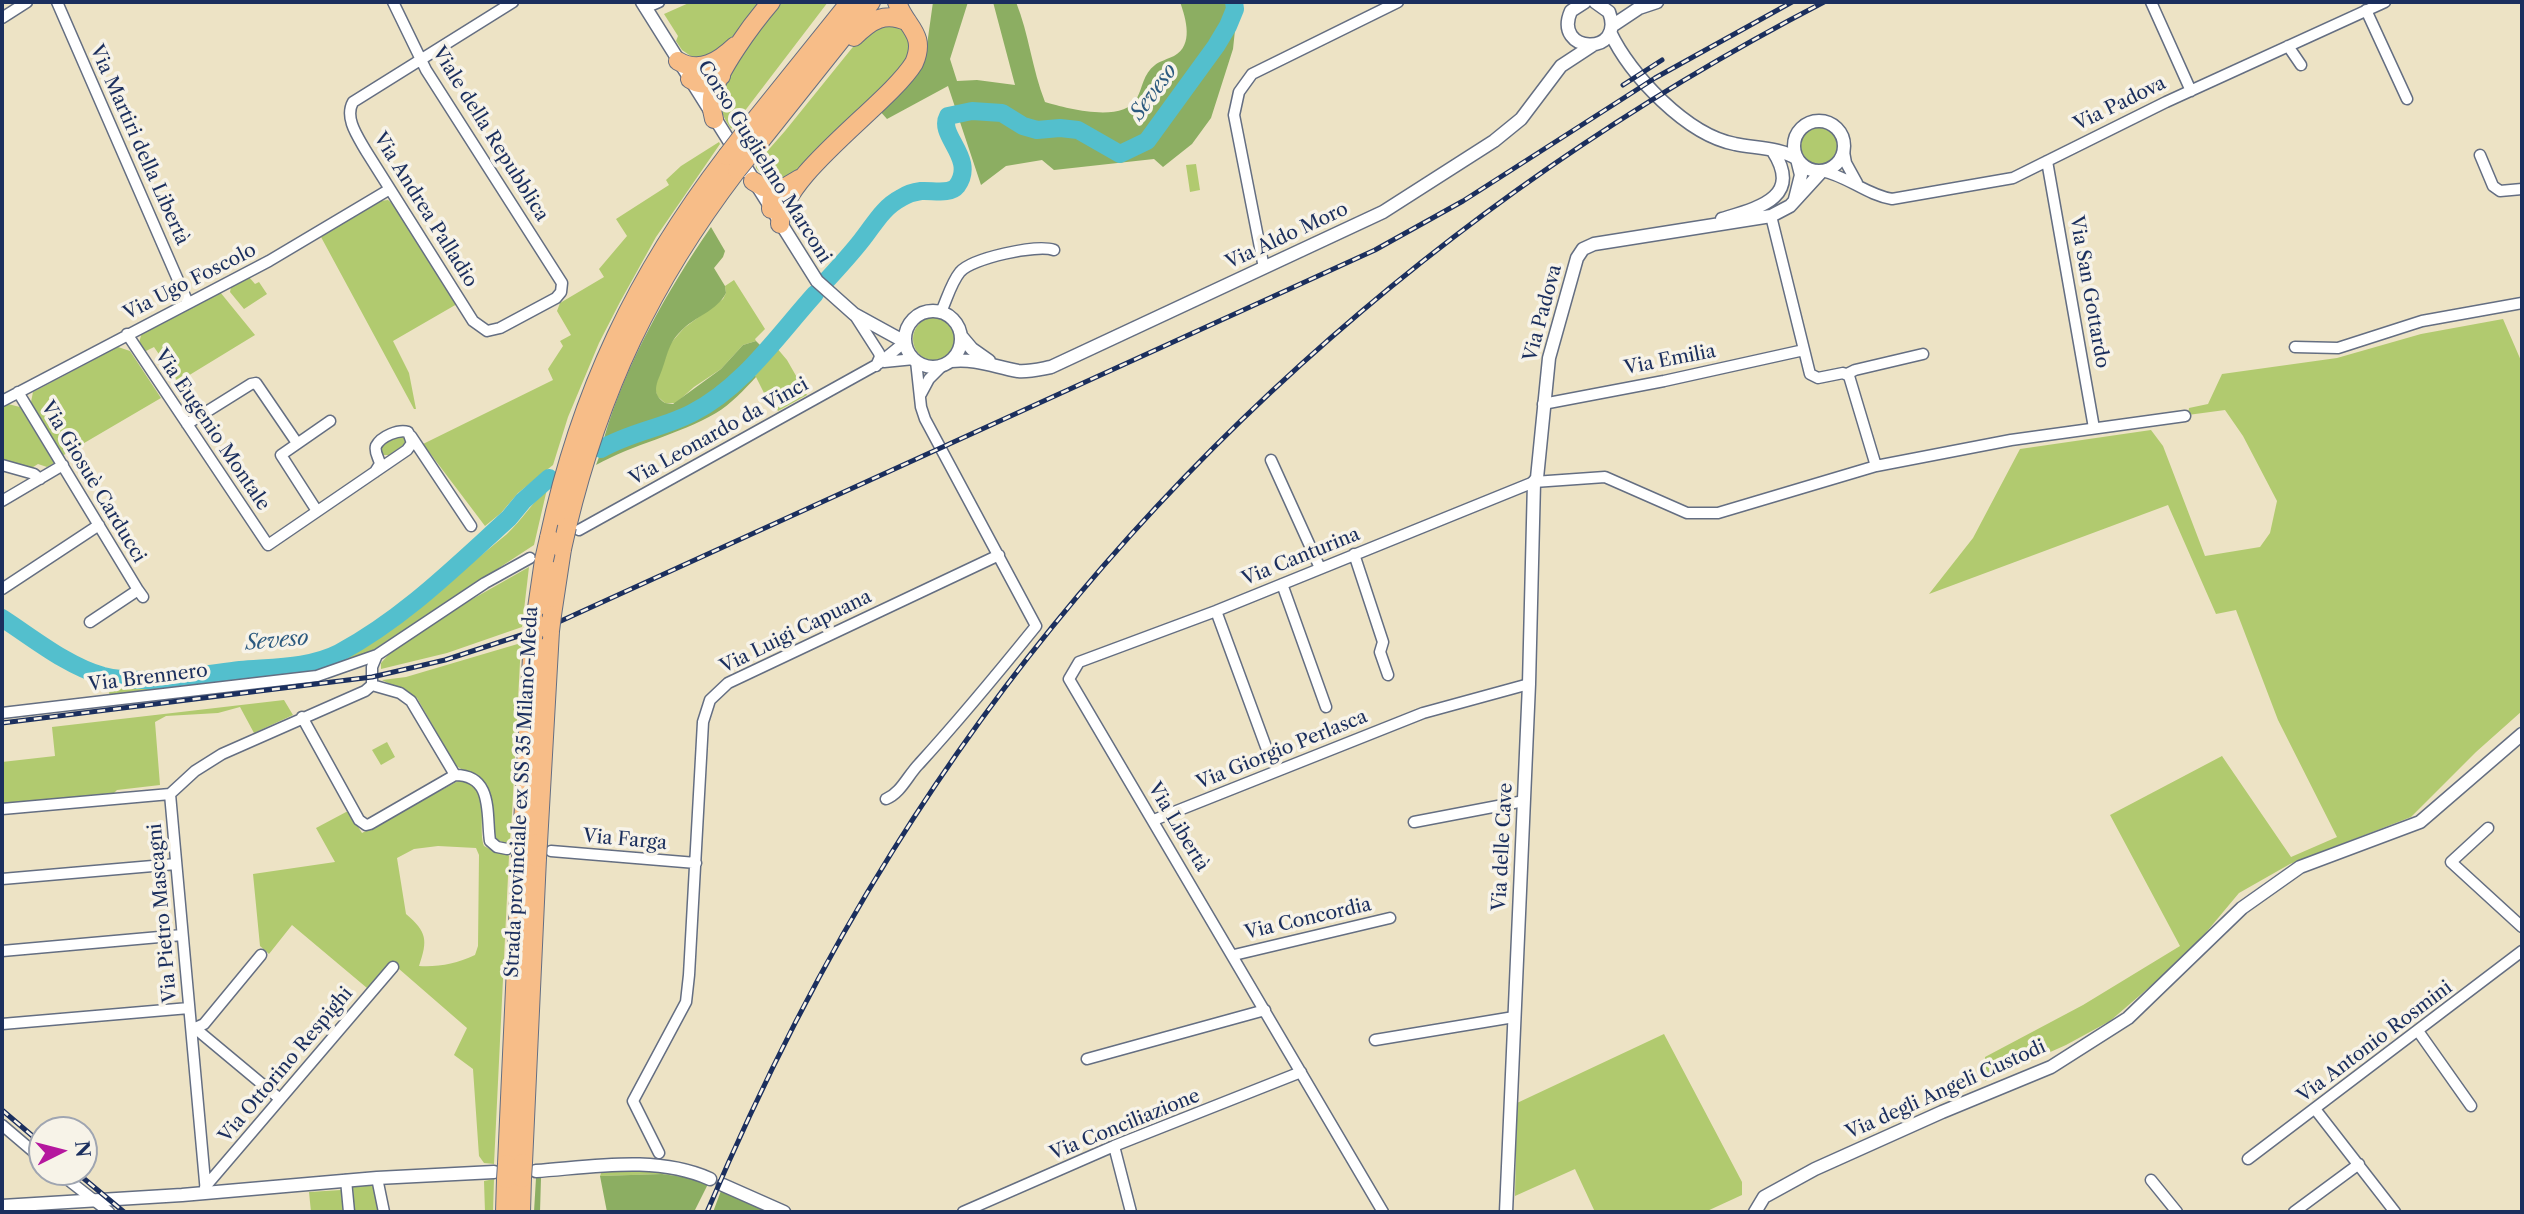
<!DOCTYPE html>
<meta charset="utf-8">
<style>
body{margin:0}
#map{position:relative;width:2524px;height:1214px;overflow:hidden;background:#ede3c5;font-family:"Libre Caslon Text",serif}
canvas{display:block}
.frame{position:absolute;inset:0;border:4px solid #1b2f5e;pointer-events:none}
.north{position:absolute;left:28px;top:1116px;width:70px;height:70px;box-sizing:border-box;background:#f7f3e8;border:2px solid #9fa5b1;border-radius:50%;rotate:84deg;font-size:19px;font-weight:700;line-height:28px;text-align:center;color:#1b2f5e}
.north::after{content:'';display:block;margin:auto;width:24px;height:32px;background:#b5179e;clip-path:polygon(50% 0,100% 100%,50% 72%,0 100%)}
</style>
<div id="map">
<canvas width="2524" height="1214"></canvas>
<div class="frame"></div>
<div class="north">N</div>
</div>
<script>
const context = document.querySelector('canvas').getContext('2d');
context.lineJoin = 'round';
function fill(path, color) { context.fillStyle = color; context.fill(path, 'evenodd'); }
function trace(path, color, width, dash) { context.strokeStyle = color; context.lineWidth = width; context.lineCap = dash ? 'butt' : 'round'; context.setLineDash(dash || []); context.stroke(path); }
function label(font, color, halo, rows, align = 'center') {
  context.font = font + ' "Libre Caslon Text",serif'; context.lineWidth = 7; context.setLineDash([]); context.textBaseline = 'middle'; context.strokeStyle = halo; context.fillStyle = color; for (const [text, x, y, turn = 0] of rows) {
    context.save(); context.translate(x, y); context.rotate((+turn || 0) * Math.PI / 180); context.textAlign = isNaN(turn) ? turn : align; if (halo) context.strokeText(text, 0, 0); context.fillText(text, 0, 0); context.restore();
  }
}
const green = new Path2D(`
 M691 2H763L715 56 695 59 682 50 676 41 678 36 664 14Z
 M778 2H828L731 129C725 120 719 110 721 98 725 70 762 26 778 2Z
 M898 24C915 40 913 47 903 67L797 172C781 181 769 184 756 168V164L785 131 865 32 872 27Z
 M1801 146a19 19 0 1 1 38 0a19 19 0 1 1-38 0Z
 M719 142 720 144 656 237 620 302 599 343 568 417 553 465 518 493 501 513 485 526 423 444 553 380 548 369 563 346 560 341 571 335 557 311 560 303 604 277 599 269 627 236 616 219 669 185 666 180 681 166Z
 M1196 164 1200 190 1190 192 1186 165Z
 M388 200 394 205 457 304 393 341 409 373 416 409H414L321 237 380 201Z
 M249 277 255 284 259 282 267 294 244 309 230 292 231 287Z
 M734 280 765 329 755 339 756 341 743 345 721 369 694 387 676 403H665L657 396 655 387 670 344 684 328 723 299 726 293 725 286Z
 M220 292 255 335 178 382 154 347 144 352 139 343 142 332Z
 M913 339a22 22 0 1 1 44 0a22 22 0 1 1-44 0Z
 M2503 319 2522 363V711L2476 752 2411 817 2290 864 2239 893 2188 954 2110 1021 2066 1045 1985 1081V1057L2083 1005 2180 946 2110 815 2222 756 2291 857 2337 837 2278 720 2236 610 2216 614 2168 505 1929 594 1973 538 2020 449 2151 430 2163 446 2205 556 2260 547 2270 533 2277 501 2243 436 2225 410 2188 415 2189 408 2208 404 2222 374 2337 358 2421 334Z
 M118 347 130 351 161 398 62 456 31 402 33 392Z
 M776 347 787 360 807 395 778 411 769 394 765 395 753 371Z
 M8 404 20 407 54 463 47 467 38 464 30 469 2 460V407Z
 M401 435 405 439V444L389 455H383L380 451 382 445Z
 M547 489 534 545 378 647 362 656 348 659 346 656 416 609 507 534C522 520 532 503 547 489Z
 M529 567 522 627 447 653 381 669V663L390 653 469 601Z
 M521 643 512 814 510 841 508 844 495 839 473 775 456 766 417 698 382 680 406 677Z
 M304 673 109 695 110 683 138 685Z
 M284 700 293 715 254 733 240 707 218 713 166 716 155 722 160 785 117 790 112 795 2 806V762L55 756 52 727Z
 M387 742 395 757 381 765 372 750Z
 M460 780C493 788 477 823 484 846L494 851 507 853 509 856 494 1164 484 1163 479 1156 473 1069 454 1055 467 1028 391 962 367 988 292 925 269 954 260 946 253 874 335 862 316 828 348 811 362 833ZM438 846 476 848 479 855 478 946 475 955C456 964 439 967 419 966 428 940 427 932 406 914L397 858 414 849Z
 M1664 1034 1742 1182V1195L1705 1212H1595L1575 1169 1515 1196 1517 1103Z
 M646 1169 700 1179 662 1174 600 1176 602 1171Z
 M494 1179 493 1212H485L484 1181Z
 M372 1184 379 1212H354L353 1187Z
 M341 1190 343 1212H311L309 1192Z`);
const forest = new Path2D(`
 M933 2H968L950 59 957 81 977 80 1015 85 993 2H1016C1029 34 1032 69 1045 102 1065 108 1124 124 1137 98 1143 87 1143 74 1155 65 1160 61 1168 59 1174 56 1194 45 1186 19 1180 2H1238L1233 49 1211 118 1192 144 1163 167 1154 159 1054 170 1042 160 1006 166 981 185 948 86 887 119 879 110 926 52Z
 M711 227 725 251 723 257 714 268 725 286 726 293C717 311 694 317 681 331 667 344 667 359 660 375 655 387 653 395 665 403L673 404 721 369 743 345 756 341 760 345 757 353C732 379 706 404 672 417 650 426 626 430 604 438 626 363 667 291 711 227Z
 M753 371 756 377C744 390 731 404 716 413 678 435 634 444 596 465L599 457 613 449 713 407 730 395Z
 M662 1174 697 1179 708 1184 694 1212H607L600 1176Z
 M536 1178H541L540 1212H534Z
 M722 1188 760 1207 766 1212H713Z`);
const river = new Path2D(`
 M826 281C838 268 850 255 861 241 874 225 882 208 901 198 907 194 914 192 921 191 932 190 950 195 957 186 977 158 937 136 948 116L972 111 1002 113 1023 126 1037 130 1060 128 1078 130 1120 154 1147 141 1216 46 1228 26 1235 9 1234 2
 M601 449C630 432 663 428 692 413 743 387 778 335 815 294
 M2 618C33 638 67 666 103 676 143 686 199 675 240 670 272 667 310 668 339 653 404 618 455 567 509 518L523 501 549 478`);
const minor = new Path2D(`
 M57 2 188 303
 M393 2 426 70 562 283 561 292 556 298 500 328 487 331 473 321 366 151C358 137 344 118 353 102L513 2
 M2151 2 2191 91
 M645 8 659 2
 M2366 10 2407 99
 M2 18 27 2
 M2288 46 2301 65
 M1844 152 1846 163 1857 183
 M2480 155 2493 186 2500 191 2522 189
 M2047 161 2094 428
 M1822 171C1847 176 1867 195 1892 199L2013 178 2166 102 2385 2
 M1771 216 1810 374 1818 378 1843 373 1849 376 1876 466
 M1264 268 1234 115 1239 92 1252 74 1398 2
 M941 312C947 299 951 283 960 272 972 258 1037 244 1054 250
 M854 314 879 353 880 357 876 366
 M127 334 268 545 407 450 412 443 408 432C399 429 381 436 376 446 374 452 379 458 380 464L375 472
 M2295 347 2338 348 2422 321 2522 303
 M884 362 914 359
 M1847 374 1855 370 1923 354
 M18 392 138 590
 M921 394 929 379 942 366
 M2 401 269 261 390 189
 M1543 404 1664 381 1804 350
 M187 424 251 384 256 383 297 443
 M411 436 471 526
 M1271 460 1320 568
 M2 465 34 474 40 479
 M2 501 63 465
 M317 511 281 455 330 421
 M579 530 878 364 905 342
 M1354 554 1383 642 1380 652 1388 675
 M1282 584 1326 707
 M2 589 99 525
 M1216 611 1266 747
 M90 622 138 590 143 597
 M2 713 317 676 377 655 485 583 530 558
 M302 717 359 820 366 825 370 824 455 775 411 701 400 693 372 685
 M455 775C494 775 486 815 490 841L497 847 507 849
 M170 794 206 1193
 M170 794 195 771 222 754 365 691 372 685V667L377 655
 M886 799C901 793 908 775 919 764 960 719 998 673 1036 626L925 419 921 407 916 361
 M2 809 170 794
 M1154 820 1423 713 1529 684
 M1414 822 1524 801
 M2488 828 2451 862 2522 927
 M551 851 696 863
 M2 879 176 864
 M2 951 182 935
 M1234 955 1390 918
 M2 1024 189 1008
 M193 1029 204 1024 261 955
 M196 1029 280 1099
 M2418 1031 2471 1106
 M1375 1040 1514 1017
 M1087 1059 1265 1010
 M2315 1109 2395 1212
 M2 1125 42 1159
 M1114 1146 1131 1212
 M659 1153 633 1101 686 1002 689 975 703 722 710 700 728 683 999 555
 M2248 1159 2522 951
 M58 1172 109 1212
 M377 1178 384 1212
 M346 1180 349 1212
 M2151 1180 2177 1212
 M205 1187 393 967
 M963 1212 1114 1146 1301 1072
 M1383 1212 1069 679 1079 662 1216 611 1534 482 1605 477 1687 513H1718L1876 466 2011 440 2185 416
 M2294 1212 2359 1164`);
const tertiary = new Path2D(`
 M642 2 817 281 854 314 905 342
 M1585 2 1571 11C1552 54 1626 57 1609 12L1595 2
 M1612 26 1639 8 1657 2
 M1610 32C1630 75 1687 135 1735 144 1753 148 1783 148 1797 159L1801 175 1795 199
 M1794 146a25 25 0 1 1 50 0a25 25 0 1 1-50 0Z
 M1722 219C1758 208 1803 198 1773 151
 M905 339a28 28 0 1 1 56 0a28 28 0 1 1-56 0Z
 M961 336 972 349 989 361
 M951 361C975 358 995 367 1018 371 1029 372 1040 369 1051 367L1383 212 1494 141 1521 119 1561 66 1593 45
 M536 1171C593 1167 656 1155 710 1179
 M723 1185 784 1212
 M2 1206 182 1195 377 1178 494 1172
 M1506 1212 1529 684 1534 482 1537 478 1549 358 1577 258 1583 249 1594 244 1771 216 1790 206 1822 171
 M1755 1212 1764 1197 1815 1169 1942 1112 2051 1067 2128 1018 2242 908 2300 867 2420 822 2522 734`);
const trunk = new Path2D(`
 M854 37C871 20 885 11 908 22
 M678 61C700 74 719 61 735 46
 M690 79C702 87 710 83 721 76
 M714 119C712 112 711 105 712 97 717 71 753 23 771 2
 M740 139 850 2
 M750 154 871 2
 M753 181 763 187H783
 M771 209 772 195 799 179
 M780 224C780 176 889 104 914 63 927 33 905 27 897 2
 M567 527C600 390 651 283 737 170
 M549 538C580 392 637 274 727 156
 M552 615 562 549
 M535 622 544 560
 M522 842 533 638
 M538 843 550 631
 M523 1163 537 858
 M507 1164 521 857
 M505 1212 506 1179
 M521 1212 522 1178`);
const rail = new Path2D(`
 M1623 85 1662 60
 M2 723 372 677 445 660 552 625 1375 250 1463 201 1655 78 1792 2
 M2 1110 42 1144
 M76 1172 124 1212
 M707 1212C760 1087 820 967 892 852 1118 489 1446 198 1824 2`);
const trunkBridge = new Path2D(`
 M727 156 740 139
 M737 170 750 154
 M562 549 567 527
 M544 560 549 538
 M550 631 552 615
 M533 638 535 622
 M521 857 522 842
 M537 858 538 843
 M522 1178 523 1163
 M506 1179 507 1164`);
const streetNames = [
 ["Via Padova",2120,104,-26],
 ["Viale della Repubblica",490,134,58],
 ["Via Martiri della Libertà",139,145,66],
 ["Corso Guglielmo Marconi",764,162,58],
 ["Via Andrea Palladio",425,210,58],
 ["Via Aldo Moro",1287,236,-25],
 ["Via Ugo Foscolo",190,282,-27],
 ["Via San Gottardo",2089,292,80],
 ["Via Padova",1543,313,-75],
 ["Via Emilia",1670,360,-11],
 ["Via Eugenio Montale",212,430,56],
 ["Via Leonardo da Vinci",719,432,-29],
 ["Via Giosuè Carducci",93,482,59],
 ["Via Canturina",1301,557,-22],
 ["Via Luigi Capuana",796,632,-26],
 ["Via Brennero",148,678,-7],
 ["Via Giorgio Perlasca",1282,750,-22],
 ["Strada provinciale ex SS 35 Milano-Meda",522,792,-87],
 ["Via Libertà",1178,827,59],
 ["Via Farga",625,840,5],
 ["Via delle Cave",1503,847,-87],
 ["Via Pietro Mascagni",163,913,-95],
 ["Via Concordia",1308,919,-13],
 ["Via Antonio Rosmini",2375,1042,-37],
 ["Via Ottorino Respighi",286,1065,-50],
 ["Via degli Angeli Custodi",1946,1090,-24],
 ["Via Conciliazione",1125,1125,-22]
];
const waterNames = [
 ["Seveso",1154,92,-54],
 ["Seveso",277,641,-5]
];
fill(green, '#b1ca6f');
fill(forest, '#8cae62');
trace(river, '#53bfcd', 18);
trace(minor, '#646e82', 13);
trace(tertiary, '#646e82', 15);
trace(trunk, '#646e82', 20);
trace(minor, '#fff', 10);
trace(tertiary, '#fff', 12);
trace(trunk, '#f7bd88', 18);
trace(rail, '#1b2f5e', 5);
trace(rail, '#f7f3e8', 2.5, [8]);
trace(trunkBridge, '#646e82', 20, []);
trace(trunkBridge, '#f7bd88', 18);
label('19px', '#1b2f5e', '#f7f3e8', streetNames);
label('italic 21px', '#2c5a7f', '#f7f3e8', waterNames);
</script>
